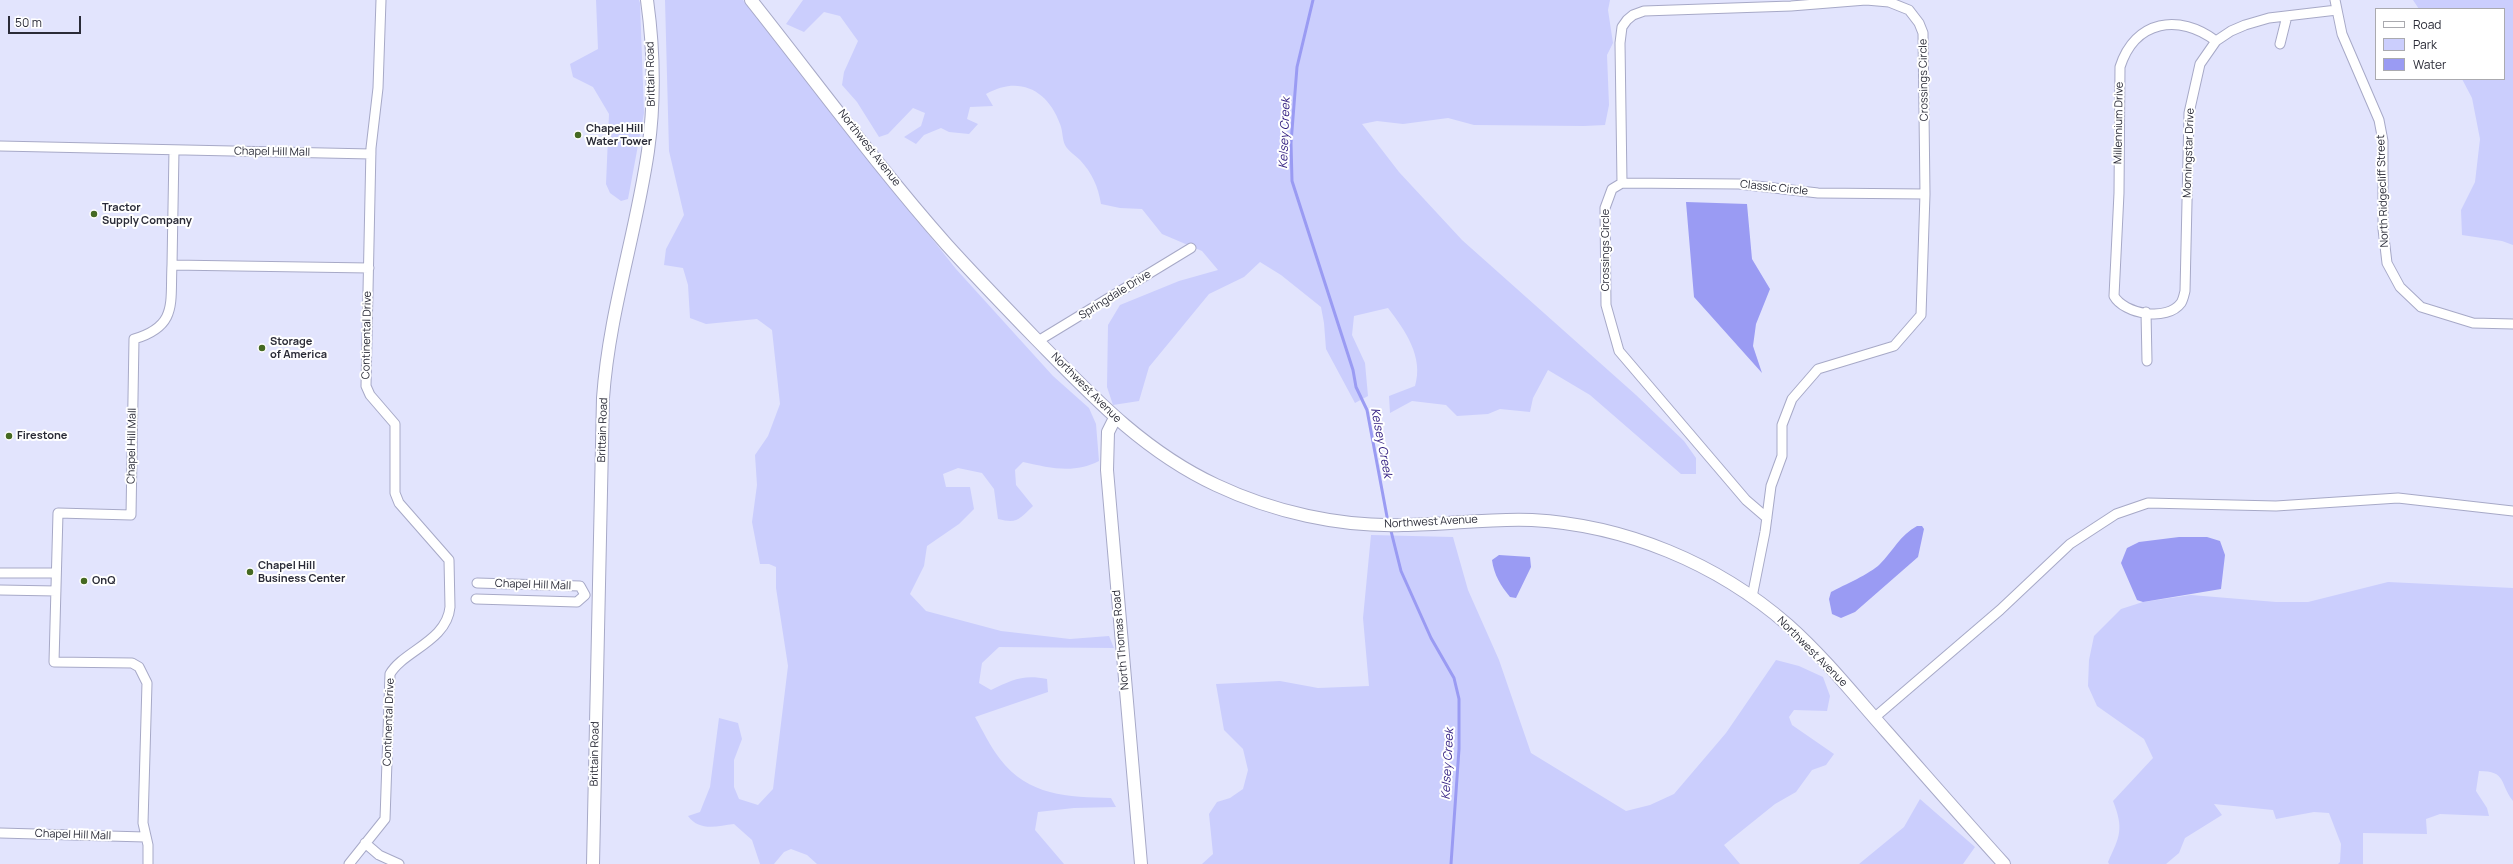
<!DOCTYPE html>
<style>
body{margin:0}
#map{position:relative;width:2513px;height:864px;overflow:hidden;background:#e2e4fd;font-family:Manrope,sans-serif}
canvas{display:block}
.legend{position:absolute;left:2375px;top:8px;width:130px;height:72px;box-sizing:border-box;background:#fff;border:1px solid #aaaaaf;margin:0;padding:5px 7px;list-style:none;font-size:12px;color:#2a2b37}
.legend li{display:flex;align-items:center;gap:8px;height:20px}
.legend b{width:20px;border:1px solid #aaaaaf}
.scale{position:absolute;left:8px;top:16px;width:73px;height:18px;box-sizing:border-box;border:2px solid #2a2b37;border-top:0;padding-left:5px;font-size:12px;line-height:14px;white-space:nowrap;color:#2a2b37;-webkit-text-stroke:3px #fff;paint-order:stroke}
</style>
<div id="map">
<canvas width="2513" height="864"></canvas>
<ul class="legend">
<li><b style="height:5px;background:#fff"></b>Road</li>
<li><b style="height:11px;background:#cbcefd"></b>Park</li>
<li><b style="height:11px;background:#9a9bf3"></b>Water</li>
</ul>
<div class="scale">50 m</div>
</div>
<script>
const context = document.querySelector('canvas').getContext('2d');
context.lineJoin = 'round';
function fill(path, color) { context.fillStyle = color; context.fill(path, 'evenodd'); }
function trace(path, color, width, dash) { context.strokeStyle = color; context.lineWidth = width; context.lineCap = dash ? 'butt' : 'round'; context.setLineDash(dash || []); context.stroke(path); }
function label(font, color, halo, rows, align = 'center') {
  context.font = font + ' Manrope,sans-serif'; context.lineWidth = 4; context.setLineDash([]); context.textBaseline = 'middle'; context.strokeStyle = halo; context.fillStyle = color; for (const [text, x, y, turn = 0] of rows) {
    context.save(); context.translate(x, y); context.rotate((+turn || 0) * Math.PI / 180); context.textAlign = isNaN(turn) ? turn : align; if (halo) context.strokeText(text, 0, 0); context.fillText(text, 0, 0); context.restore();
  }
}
const green = new Path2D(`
 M596 0H639L640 3 644 113 628 199 621 201 610 193 606 184 609 114 593 87 573 77 570 64 598 49Z
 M665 0H743L956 269 1053 376 1089 408 1096 424 1099 461C1074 474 1050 468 1023 462L1015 470 1016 485 1033 506C1019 519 1018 524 998 519L994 489 982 473 958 468 943 474 946 487H970L974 509 959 524 927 546 924 566 910 594 926 611 1001 631 1070 639 1109 636 1114 648 999 647 982 663 979 683 991 690C1012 680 1023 674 1047 679L1048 692 975 717C983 731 990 746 1000 759 1028 796 1068 797 1111 798L1116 807 1074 808 1038 812 1035 830 1064 864H817L807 855 791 849 784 852 774 864H760L752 840 734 824C717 826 700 832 688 816L700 812 710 787 719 718 738 723 742 739 734 760V787L739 799 758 805 773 789 788 666 776 588V567L769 564H760L752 522 757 485 755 455 768 436 780 404 772 330 757 319 706 324 690 318 688 285 683 268 664 265 666 249 684 215 669 151Z
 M803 0H1610L1608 10 1613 43 1607 55 1609 105 1605 125 1584 126 1474 125 1448 118 1403 124 1377 121 1362 124 1399 172 1462 240 1636 395 1684 441 1696 458V474H1681L1590 395 1548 370 1533 398 1530 412 1500 409 1488 414 1457 416 1446 405 1412 401 1390 413 1389 396 1415 386C1424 357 1405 330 1388 308L1354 316 1352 335 1365 363 1368 396 1355 403 1326 349 1324 323 1321 307 1281 275 1260 262 1244 277 1209 294 1149 367 1139 401 1113 405 1107 387 1108 325 1120 305 1179 281 1218 270 1202 251 1162 234 1142 209 1120 208 1101 204C1098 186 1092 173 1080 160 1076 156 1068 151 1065 145 1062 139 1063 131 1060 124 1048 90 1019 75 986 94L993 106 970 107 967 119 978 124 969 134 949 132 941 128 924 135 916 144 904 137 921 126 925 113 913 108 888 134 879 137 857 102 842 85 844 72 858 41 840 16 824 12 804 32 786 24Z
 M2413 0H2513V245L2502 241 2462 235 2461 210 2475 182 2480 139 2472 98 2462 79H2504V9H2419Z
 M1371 535 1453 537 1468 590 1499 660 1531 753 1626 811 1650 805 1674 794 1726 733 1776 660 1799 666 1823 677 1830 696 1827 711 1794 710 1789 717 1792 725 1834 754 1826 765 1812 770 1796 792 1775 804 1724 845 1740 864H1202L1213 854 1209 814 1217 802 1230 798 1243 789 1248 770 1243 749 1224 730 1216 684 1280 681 1318 688 1369 686 1363 618Z
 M2388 582 2513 588V801C2499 783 2507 771 2479 771L2476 791 2487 808 2489 816 2440 814 2426 819 2427 834 2363 833V864H2338L2340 862 2341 844 2329 813 2314 812 2276 819 2273 810 2214 804 2222 815 2185 838 2179 853 2166 864H2109L2108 862C2120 836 2124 829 2113 801L2153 758 2144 739 2097 706 2088 686 2089 660 2094 636 2121 609 2143 602 2191 595 2276 602H2308Z
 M1920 799 1975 847 1963 864H1859L1904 827Z`);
const water = new Path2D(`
 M1686 202 1747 204 1752 259 1770 289 1756 324 1753 346 1762 373 1694 297Z
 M1917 526H1922L1924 529 1918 557 1855 612 1841 618 1832 614 1829 599 1831 592C1844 585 1870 574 1880 564 1893 551 1900 535 1917 526Z
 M2179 537H2207L2220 541 2225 555 2221 589 2143 602 2137 600 2121 563 2127 548 2139 542Z
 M1499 555 1530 557 1531 567 1516 598 1510 597C1501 586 1494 575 1492 560Z`);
const stream = new Path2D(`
 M1313 0 1297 67 1291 143 1292 181 1353 370 1356 387 1367 410 1388 522
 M1390 527 1401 571 1431 638 1454 678 1459 699V749L1451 864`);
const minor = new Path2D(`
 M2335 0 2342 34 2379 120 2383 141V229L2387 263 2400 287 2421 307 2473 323 2513 324
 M2216 41C2179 13 2135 20 2120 67L2119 193 2114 296C2124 314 2167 322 2181 303 2183 300 2184 295 2185 291L2189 113 2200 64 2216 41 2231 31 2245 25 2269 18 2337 10
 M2280 44 2287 16
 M0 146 371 154
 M1622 183 1620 43 1622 27 1627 20 1633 15 1644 11 1791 6 1866 0 1889 2 1909 10 1919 23 1923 33 1925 194 1921 315 1894 346 1818 369 1792 399 1782 425V456L1771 486 1765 532 1752 597
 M1622 183 1612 189 1605 208 1606 305 1619 351 1746 500 1767 518
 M1622 183 1739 184 1818 193 1925 194
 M172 265 174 150
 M2146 312 2147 361
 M1038 341 1191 248
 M0 573H56
 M0 590 56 591
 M476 599 577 602 585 595 580 586 477 583
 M1874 718 2000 610 2070 544 2116 514 2148 503 2276 506 2398 498 2513 511
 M0 833 145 837
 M365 843 379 855 399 864
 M148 864V845L143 823 147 683 139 667 132 663 54 662 58 513 131 515 134 339C178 326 170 303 172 265L369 268
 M349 864 385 819 390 674C403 651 447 641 450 607L449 560 399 503 395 493V424L370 395 366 386 371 148 378 88 381 0`);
const tertiary = new Path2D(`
 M751 0C816 82 878 167 947 245 976 277 1006 308 1036 339 1091 395 1143 451 1216 485 1273 512 1340 527 1403 525 1446 525 1489 518 1532 520 1625 525 1717 563 1788 625 1824 657 1854 695 1886 731 1925 775 1964 820 2004 864
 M1115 418 1108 432 1107 470 1141 864
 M593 864 603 398C609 313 636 234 648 151 655 101 654 50 647 0`);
const markers = [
 [578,135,4,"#456922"],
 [94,214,4,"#456922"],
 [262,348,4,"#456922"],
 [9,436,4,"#456922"],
 [250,572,4,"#456922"],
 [84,581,4,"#456922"]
];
const streetNames = [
 ["Brittain Road",651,74,-91],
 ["Crossings Circle",1924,80,-91],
 ["Millennium Drive",2119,123,-89],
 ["Northwest Avenue",869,148,52],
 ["Chapel Hill Mall",272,152,1],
 ["Morningstar Drive",2189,153,-88],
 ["Classic Circle",1774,188,6],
 ["North Ridgecliff Street",2383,191,-92],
 ["Crossings Circle",1606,250,-90],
 ["Springdale Drive",1115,295,-32],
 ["Continental Drive",367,335,-89],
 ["Northwest Avenue",1086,388,45],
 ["Brittain Road",603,430,-88],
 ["Chapel Hill Mall",132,446,-89],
 ["Northwest Avenue",1431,522,-3],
 ["Chapel Hill Mall",533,585,2],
 ["North Thomas Road",1121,640,-95],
 ["Northwest Avenue",1812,652,45],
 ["Continental Drive",389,722,-88],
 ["Brittain Road",595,754,-89],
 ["Chapel Hill Mall",73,835,2]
];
const poiNames = [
 ["Chapel Hill",586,129],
 ["Water Tower",586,142],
 ["Tractor",102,208],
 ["Supply Company",102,221],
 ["Storage",270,342],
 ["of America",270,355],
 ["Firestone",17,436],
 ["Chapel Hill",258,566],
 ["Business Center",258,579],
 ["OnQ",92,581]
];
const waterNames = [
 ["Kelsey Creek",1285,133,-88],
 ["Kelsey Creek",1381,443,79],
 ["Kelsey Creek",1448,764,-87]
];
fill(green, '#cbcefd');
fill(water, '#9a9bf3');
trace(stream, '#9a9bf3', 3);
trace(minor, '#a7a9c7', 11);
trace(tertiary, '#a7a9c7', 14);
trace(minor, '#fff', 9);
trace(tertiary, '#fff', 12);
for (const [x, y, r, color] of markers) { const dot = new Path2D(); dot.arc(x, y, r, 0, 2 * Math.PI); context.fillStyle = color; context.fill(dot); trace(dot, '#fff', 1.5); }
label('11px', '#2a2b37', '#fff', streetNames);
label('bold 11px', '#2a2b37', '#fff', poiNames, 'left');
label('italic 12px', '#2f1b7f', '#fff', waterNames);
</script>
